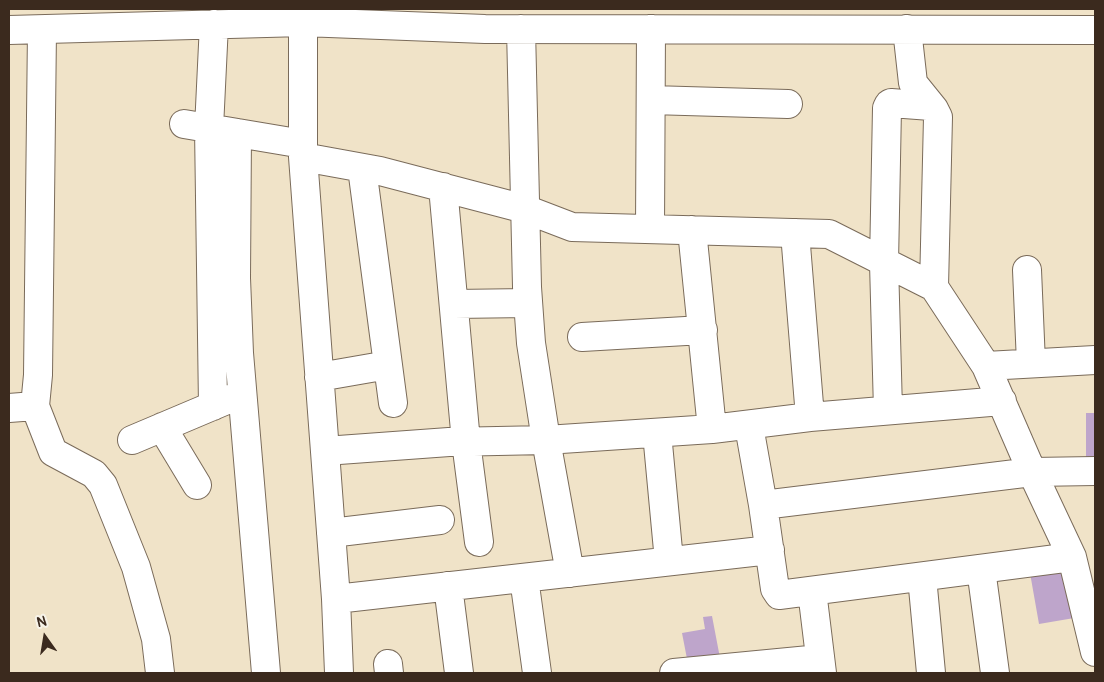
<!DOCTYPE html>
<style>
body{margin:0}
#map{position:relative;width:1104px;height:682px;overflow:hidden;background:#f0e3c8;font-family:Pangolin,sans-serif}
canvas{display:block}
.frame{position:absolute;inset:0;border:10px solid #3b2a1e;pointer-events:none}
.north{position:absolute;left:20px;top:612px;width:50px;height:50px;-webkit-text-stroke:4px #f7f3e8;paint-order:stroke;rotate:347deg;font-size:14px;font-weight:700;line-height:20px;text-align:center;color:#3b2a1e}
.north::after{content:'';display:block;margin:auto;width:18px;height:22px;background:#3b2a1e;clip-path:polygon(50% 0,100% 100%,50% 72%,0 100%)}
</style>
<div id="map">
<canvas width="1104" height="682"></canvas>
<div class="frame"></div>
<div class="north">N</div>
</div>
<script>
const context = document.querySelector('canvas').getContext('2d');
context.lineJoin = 'round';
function fill(path, color) { context.fillStyle = color; context.fill(path, 'evenodd'); }
function trace(path, color, width, dash) { context.strokeStyle = color; context.lineWidth = width; context.lineCap = dash ? 'butt' : 'round'; context.setLineDash(dash || []); context.stroke(path); }
const building = new Path2D(`
 M1086 413H1095V462H1086Z
 M1071 565 1080 617 1039 624 1030 573Z
 M712 616 720 658 688 664 682 633 705 629 703 617Z`);
const minor = new Path2D(`
 M303 9V157L380 171 525 209 572 227 829 234 934 287 986 366 1032 472 1072 557 1095 652
 M521 29 527 287 531 343 546 440 570 573
 M907 29 913 83 934 109 938 117 934 287
 M9 30 303 22 485 29 1095 30
 M651 100 788 104
 M184 124 303 144
 M237 133 236 278 239 353 266 673
 M303 157 336 599 339 673
 M362 168 393 403
 M443 187 466 442 479 542
 M650 229 651 29
 M692 230 712 429
 M795 233 810 417
 M1027 270 1031 363
 M454 304 528 303
 M582 337 703 330
 M986 366 1095 360
 M319 377 388 365
 M35 406 53 452 94 474 103 485 136 567 156 639 160 673
 M213 406 209 128 214 24
 M9 408 35 406 38 375 42 30
 M888 410 884 263 887 108 889 104 891 103 931 106
 M749 426 763 505 775 589 779 595 1072 557
 M162 427 197 485
 M657 433 669 561
 M132 440 229 399
 M325 451 449 442 546 440 712 429 810 417 1002 401
 M763 505 1032 472 1095 471
 M331 533 440 520
 M981 569 995 673
 M922 577 931 673
 M524 578 537 673
 M448 586 459 673
 M812 591 822 673
 M336 599 770 550
 M388 664 389 673
 M674 673 820 659`);
fill(building, '#bea5cb');
trace(minor, '#7a6b5a', 30);
trace(minor, '#fff', 28);
</script>
